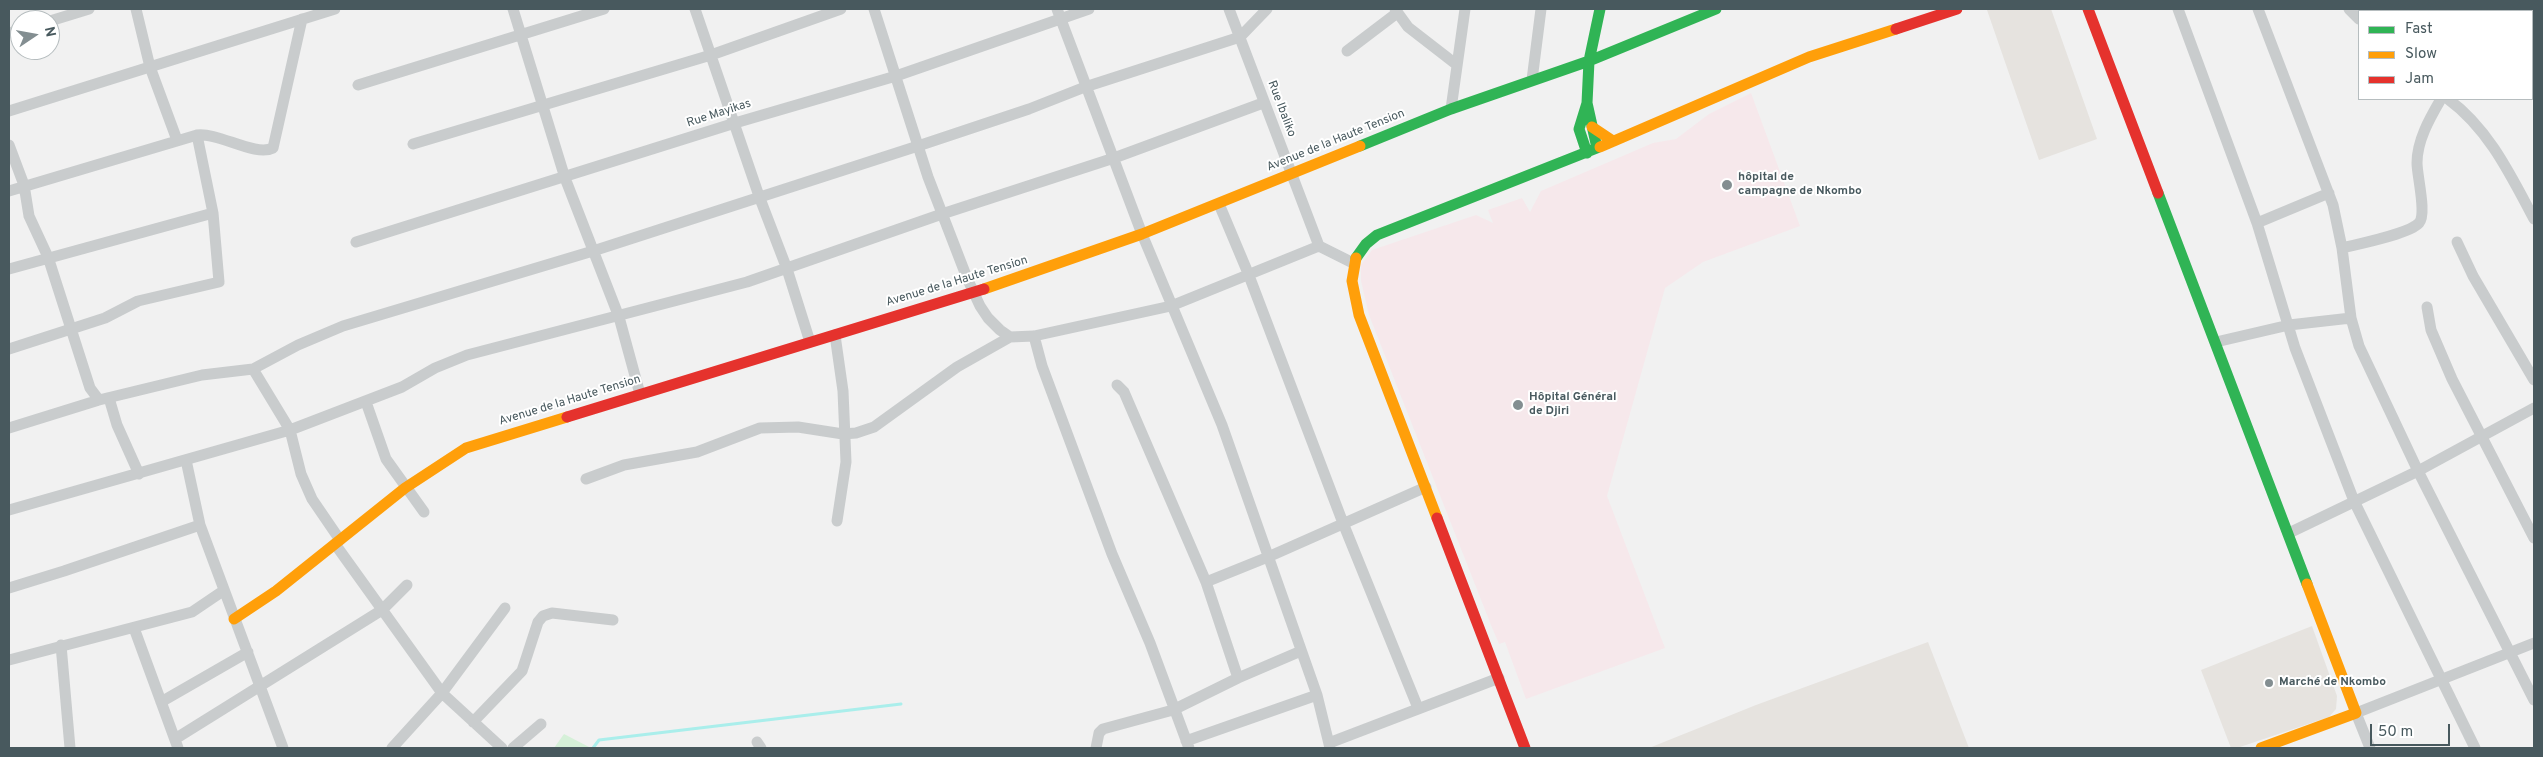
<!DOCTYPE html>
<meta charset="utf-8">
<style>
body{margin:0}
#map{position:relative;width:2543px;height:757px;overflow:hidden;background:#f1f1f1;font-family:Overpass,sans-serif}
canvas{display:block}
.frame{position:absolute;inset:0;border:10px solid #48595e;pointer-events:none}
.legend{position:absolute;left:2358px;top:10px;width:175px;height:90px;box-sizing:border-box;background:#fff;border:1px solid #b6bdbf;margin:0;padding:6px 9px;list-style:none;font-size:15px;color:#48595e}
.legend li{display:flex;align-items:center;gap:10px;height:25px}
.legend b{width:25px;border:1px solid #b6bdbf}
.north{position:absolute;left:10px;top:10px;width:50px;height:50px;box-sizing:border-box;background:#fff;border:1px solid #b6bdbf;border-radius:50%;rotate:78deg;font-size:14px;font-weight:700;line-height:20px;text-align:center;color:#48595e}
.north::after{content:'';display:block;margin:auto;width:18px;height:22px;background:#838e91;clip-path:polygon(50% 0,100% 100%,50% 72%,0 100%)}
.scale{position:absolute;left:2370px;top:724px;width:80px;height:22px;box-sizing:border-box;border:2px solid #48595e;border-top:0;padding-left:6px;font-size:15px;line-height:18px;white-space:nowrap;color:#48595e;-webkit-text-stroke:4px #fff;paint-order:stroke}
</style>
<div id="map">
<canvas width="2543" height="757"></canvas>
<div class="frame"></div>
<ul class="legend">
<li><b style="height:6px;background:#30b455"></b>Fast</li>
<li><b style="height:6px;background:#ff9f0a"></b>Slow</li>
<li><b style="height:6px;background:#e5322d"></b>Jam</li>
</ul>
<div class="north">N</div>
<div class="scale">50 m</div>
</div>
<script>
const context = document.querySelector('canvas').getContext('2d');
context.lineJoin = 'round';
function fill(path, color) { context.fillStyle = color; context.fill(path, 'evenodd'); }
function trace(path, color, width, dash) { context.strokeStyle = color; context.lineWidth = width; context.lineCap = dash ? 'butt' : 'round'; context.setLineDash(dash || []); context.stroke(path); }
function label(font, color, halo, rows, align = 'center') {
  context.font = font + ' Overpass,sans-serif'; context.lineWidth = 4; context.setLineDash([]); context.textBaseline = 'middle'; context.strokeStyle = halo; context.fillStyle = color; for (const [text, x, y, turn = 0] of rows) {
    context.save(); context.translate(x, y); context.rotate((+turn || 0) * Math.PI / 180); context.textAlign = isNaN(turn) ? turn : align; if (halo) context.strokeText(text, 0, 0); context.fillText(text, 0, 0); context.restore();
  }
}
const commercial = new Path2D(`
 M1990 9H2051L2097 139 2039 160 1987 10Z
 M2312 626 2337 696 2336 709 2329 717 2237 748H2231L2201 670Z
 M1928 642 1969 748H1649L1756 705Z`);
const medical = new Path2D(`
 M1751 93 1800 226 1703 262 1665 288 1607 496 1665 648 1526 699 1505 642 1499 644 1491 625 1369 315 1361 281V265L1372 250 1476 215 1493 223 1488 210 1522 198 1530 212 1541 191 1653 143 1676 139 1709 114Z`);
const green = new Path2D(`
 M564 734 591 748H554Z`);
const stream = new Path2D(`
 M593 748 599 740 901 704`);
const street = new Path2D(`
 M136 9 150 67 177 140
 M513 9 565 178 619 317 640 394
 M695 9 759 196 787 269 810 342
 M874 9 928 177 967 278 980 306 988 318 1000 330 1010 337 1034 336 1171 306 1319 246 1353 263
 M1057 9 1142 234 1222 425 1317 695 1330 748
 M1229 9 1319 246
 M1395 9 1408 27 1457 65
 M2178 9 2257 223 2295 348 2354 501 2475 748
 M2258 9 2333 205 2342 248 2351 318 2359 346 2418 471 2534 700
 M2349 9 2359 19
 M2466 9 2469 11
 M50 21 89 9
 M9 33 20 30
 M1347 51 1397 13
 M1532 80 1541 9
 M2532 80 2534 84
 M358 85 604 9
 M2448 99C2489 129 2511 176 2534 219
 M1451 109 1465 9
 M9 111 335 9
 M413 144 711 55 841 9
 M9 145 24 185 29 216 48 257 90 388 99 400
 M9 191 197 135C218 132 255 157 273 148L302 19
 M1219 204 1248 273 1343 523 1418 708
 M2257 223 2329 193
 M356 242 735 123 896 76 1089 9
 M2457 242 2473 276 2534 380
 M2342 248C2358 244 2409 234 2419 223 2427 214 2417 176 2417 163 2417 140 2430 118 2441 99
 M9 269 213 213
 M2427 307 2431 330 2452 379 2534 538
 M835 335 843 391 846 462 837 521
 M1034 336 1042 366 1112 554 1150 643 1189 748
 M2216 342 2289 325 2351 318
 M9 349 105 318 138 301 219 282 213 213 197 135
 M253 369 290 430 301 474 312 499 340 540
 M1117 385 1124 392 1206 582 1238 678
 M109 398 117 425 139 474
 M366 402 386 459 424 512
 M9 428 99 400 202 375 253 369 298 345 343 326 593 251 918 146 1029 109 1085 87 1240 37 1267 9
 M186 460 200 525 283 748
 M586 479 624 465 697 452 760 428 798 427 843 434 856 433 874 427 957 367 1010 337
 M9 510 290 430 402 387 435 368 467 355 747 282 942 214 1114 158 1263 103
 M2289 533 2418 471 2534 408
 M335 544 442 693 502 748
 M1206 582 1268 557 1426 487
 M9 588 64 571 200 525
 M134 628 178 748
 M61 645 70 748
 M9 660 192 612 223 591
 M161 702 248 652
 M473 722 522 671 538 622 543 616 552 613 613 620
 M175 739 382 610 407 585
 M1186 741 1317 695
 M757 742 761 748
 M1329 743 1499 678
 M392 748 442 693 505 608
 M513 748 541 724
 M1096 748 1099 733 1103 729 1173 710 1238 678 1301 651
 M2370 748 2356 713 2534 643`);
const fast = new Path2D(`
 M1360 146 1451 109 1589 61 1716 9
 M1587 153 1579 129 1587 103 1589 61 1600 9
 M2158 193 2307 584
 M1356 258 1366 244 1377 235 1597 148 1587 103`);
const slow = new Path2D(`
 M1592 127 1613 141
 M1600 147 1809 57 1896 29
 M1356 258 1352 281 1359 315 1437 518
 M984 289 1142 234 1360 146
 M234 619 276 591 405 488 466 448 567 417
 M2261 748 2356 713 2307 584`);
const jam = new Path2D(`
 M2088 9 2158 193
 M1896 29 1957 9
 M567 417 984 289
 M1437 518 1525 748`);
const markers = [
 [1727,185,6,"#838e91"],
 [1518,405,6,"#838e91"],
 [2269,683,5,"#838e91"]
];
const streetNames = [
 ["Rue Ibaliko",1281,109,69],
 ["Rue Mayikas",719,114,-18],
 ["Avenue de la Haute Tension",1336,141,-22],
 ["Avenue de la Haute Tension",957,282,-17],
 ["Avenue de la Haute Tension",570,401,-17]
];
const poiNames = [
 ["hôpital de",1738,178],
 ["campagne de Nkombo",1738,192],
 ["Hôpital Général",1529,398],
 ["de Djiri",1529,412],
 ["Marché de Nkombo",2279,683]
];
fill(commercial, '#e6e3df');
fill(medical, '#f6e8eb');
fill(green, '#d5f0d8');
trace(stream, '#aaeeeb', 3);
trace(street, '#c9cccd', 11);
trace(fast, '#30b455', 11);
trace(slow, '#ff9f0a', 11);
trace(jam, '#e5322d', 11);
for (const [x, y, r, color] of markers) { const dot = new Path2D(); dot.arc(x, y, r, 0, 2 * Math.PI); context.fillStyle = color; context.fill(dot); trace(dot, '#fff', 2); }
label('12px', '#48595e', '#fff', streetNames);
label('bold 12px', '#48595e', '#fff', poiNames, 'left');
</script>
